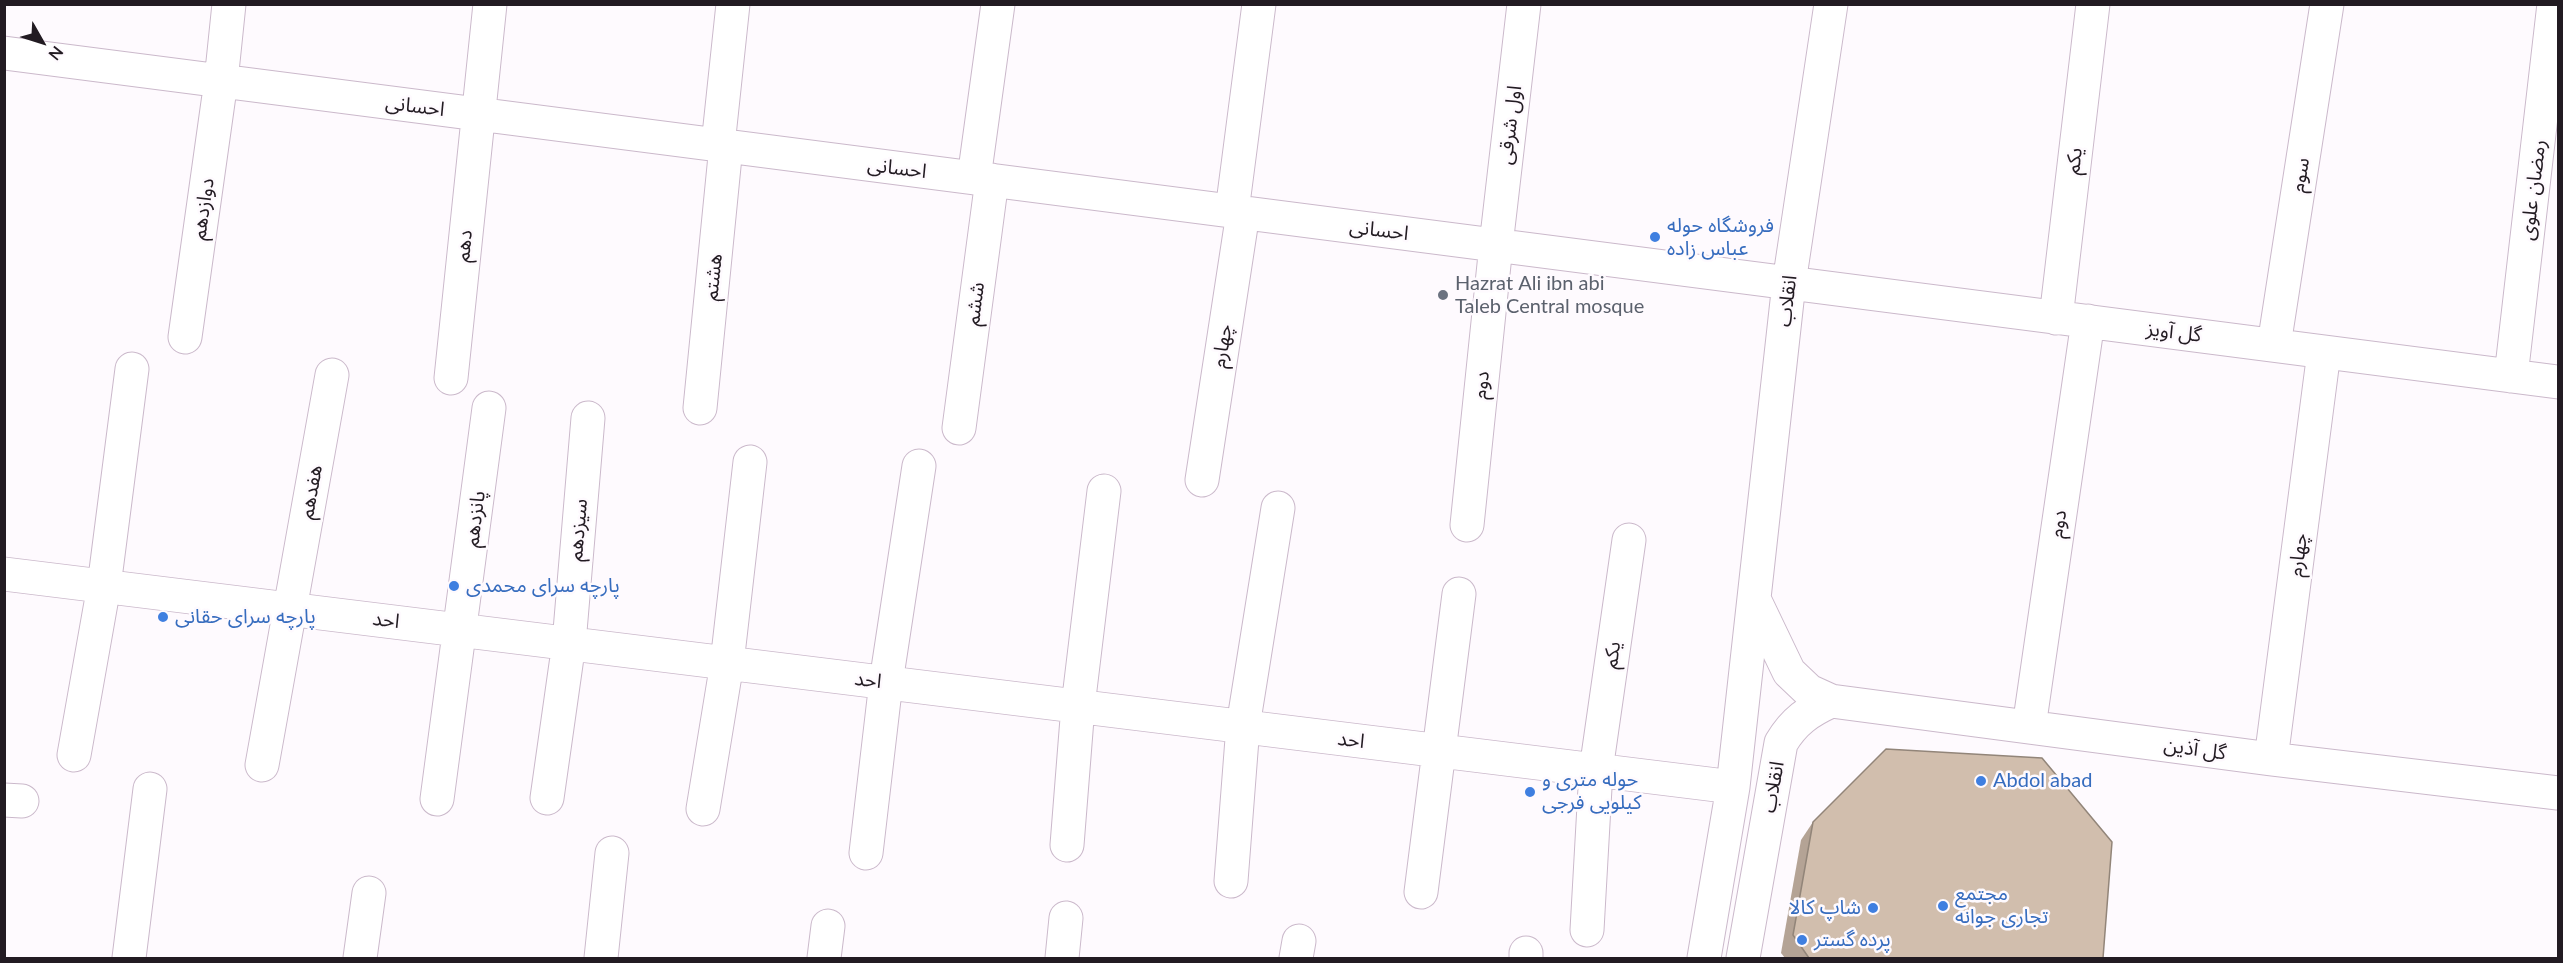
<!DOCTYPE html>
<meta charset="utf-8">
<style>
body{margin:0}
#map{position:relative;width:2563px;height:963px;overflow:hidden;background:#fefafe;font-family:Lato,sans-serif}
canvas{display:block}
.frame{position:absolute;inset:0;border:6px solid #221b22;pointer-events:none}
.north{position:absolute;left:12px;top:12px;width:60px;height:60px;-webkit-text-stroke:4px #fefafe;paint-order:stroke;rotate:129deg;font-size:16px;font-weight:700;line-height:24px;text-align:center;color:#221b22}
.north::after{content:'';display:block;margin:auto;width:21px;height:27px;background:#221b22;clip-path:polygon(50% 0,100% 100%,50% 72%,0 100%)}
</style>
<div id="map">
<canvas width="2563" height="963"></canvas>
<div class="frame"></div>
<div class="north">N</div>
</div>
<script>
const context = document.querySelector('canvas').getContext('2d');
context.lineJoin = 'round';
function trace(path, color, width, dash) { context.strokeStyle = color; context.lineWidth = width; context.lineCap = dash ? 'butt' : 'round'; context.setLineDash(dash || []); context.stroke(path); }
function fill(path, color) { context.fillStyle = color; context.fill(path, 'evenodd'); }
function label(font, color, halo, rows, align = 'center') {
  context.font = font + ' Lato,"Noto Sans Arabic",sans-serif'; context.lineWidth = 5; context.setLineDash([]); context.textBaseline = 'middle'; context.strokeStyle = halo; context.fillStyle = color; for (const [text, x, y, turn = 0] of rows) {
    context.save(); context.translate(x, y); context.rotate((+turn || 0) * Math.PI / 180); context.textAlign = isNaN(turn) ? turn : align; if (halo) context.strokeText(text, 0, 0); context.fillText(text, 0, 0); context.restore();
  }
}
const minor = new Path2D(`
 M4 53 2558 382
 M718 145 733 4
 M974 178 998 4
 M1232 211 1259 4
 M2056 318 2093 4
 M185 337 221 81 229 4
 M2274 345 2327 4
 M2511 376 2554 4
 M451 378 490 4
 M700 408 726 146
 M959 428 992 180
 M1202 480 1243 213
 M1467 525 1496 245 1524 4
 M4 574 1733 787
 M1754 599 1789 672 1809 691 1831 701 2271 759 2558 793
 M2029 727 2088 321
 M74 755 104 586 132 369
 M2271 759 2324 352
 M262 765 332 375
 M547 798 569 643 588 418
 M437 799 489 408
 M4 800 22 801
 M703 809 727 663 750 462
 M1067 845 1078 706 1104 491
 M866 853 886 682 919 466
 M1231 881 1243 726 1278 508
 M1421 892 1459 594
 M1587 930 1596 770 1629 540
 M129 958 150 789
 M360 958 369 893
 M601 958 612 853
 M824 958 828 926
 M1062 958 1066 918
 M1296 958 1299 941
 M1526 958V953
 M1704 958 1733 787 1789 283 1831 4
 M1743 958 1781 743C1794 721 1809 711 1831 701`);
const wall = new Path2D(`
 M1813 822 2103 958H1785L1781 953 1801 840Z`);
const building = new Path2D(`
 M1886 749 2042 758 2112 842 2103 958H1809L1793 935 1813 822Z`);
const markers = [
 [1655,237,6,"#3f7fe0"],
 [1443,295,6,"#6b7280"],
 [454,586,6,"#3f7fe0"],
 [163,617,6,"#3f7fe0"],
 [1981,781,6,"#3f7fe0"],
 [1530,792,6,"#3f7fe0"],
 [1943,906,6,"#3f7fe0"],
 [1873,908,6,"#3f7fe0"],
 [1802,940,6,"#3f7fe0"]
];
const streetNames = [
 ["احسانی",415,106,7],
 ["اول شرقی",1510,125,-83],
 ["یکم",2074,161,-83],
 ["احسانی",897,168,7],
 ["سوم",2300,175,-81],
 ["رمضان علوی",2533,190,-83],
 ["دوازدهم",203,209,-82],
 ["احسانی",1379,230,7],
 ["دهم",464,246,-84],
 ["هشتم",713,277,-84],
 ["انقلاب",1787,301,-83],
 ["ششم",975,304,-83],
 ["گل آویز",2174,332,7],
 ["چهارم",1222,346,-81],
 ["دوم",1481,385,-84],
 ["هفدهم",311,492,-80],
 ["پانزدهم",475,519,-83],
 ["دوم",2058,524,-82],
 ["سیزدهم",578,530,-85],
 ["چهارم",2298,555,-83],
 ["احد",386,620,7],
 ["یکم",1612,655,-82],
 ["احد",868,680,7],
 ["احد",1351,740,7],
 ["گل آذین",2195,749,8],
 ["انقلاب",1773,787,-80]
];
const shopNames = [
 ["فروشگاه حوله",1667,226],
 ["عباس زاده",1667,249],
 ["پارچه سرای محمدی",466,586],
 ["پارچه سرای حقانی",175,617],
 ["حوله متری و",1542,780],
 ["کیلویی فرجی",1542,803],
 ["Abdol abad",1993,781],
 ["مجتمع",1955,894],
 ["تجاری جوانه",1955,917],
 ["شاپ کالا",1861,908,"right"],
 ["پرده گستر",1814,940]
];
const worshipNames = [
 ["Hazrat Ali ibn abi",1455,284],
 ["Taleb Central mosque",1455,307]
];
trace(minor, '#cbb9cb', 35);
trace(minor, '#fff', 33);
fill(wall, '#b4a395');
fill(building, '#d1bead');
trace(building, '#928579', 1.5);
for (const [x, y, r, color] of markers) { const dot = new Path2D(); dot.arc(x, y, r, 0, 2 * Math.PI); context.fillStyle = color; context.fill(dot); trace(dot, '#fefafe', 2); }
label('20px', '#221b22', '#fefafe', streetNames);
label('20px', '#366cbe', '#fefafe', shopNames, 'left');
label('20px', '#5b616d', '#fefafe', worshipNames, 'left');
</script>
